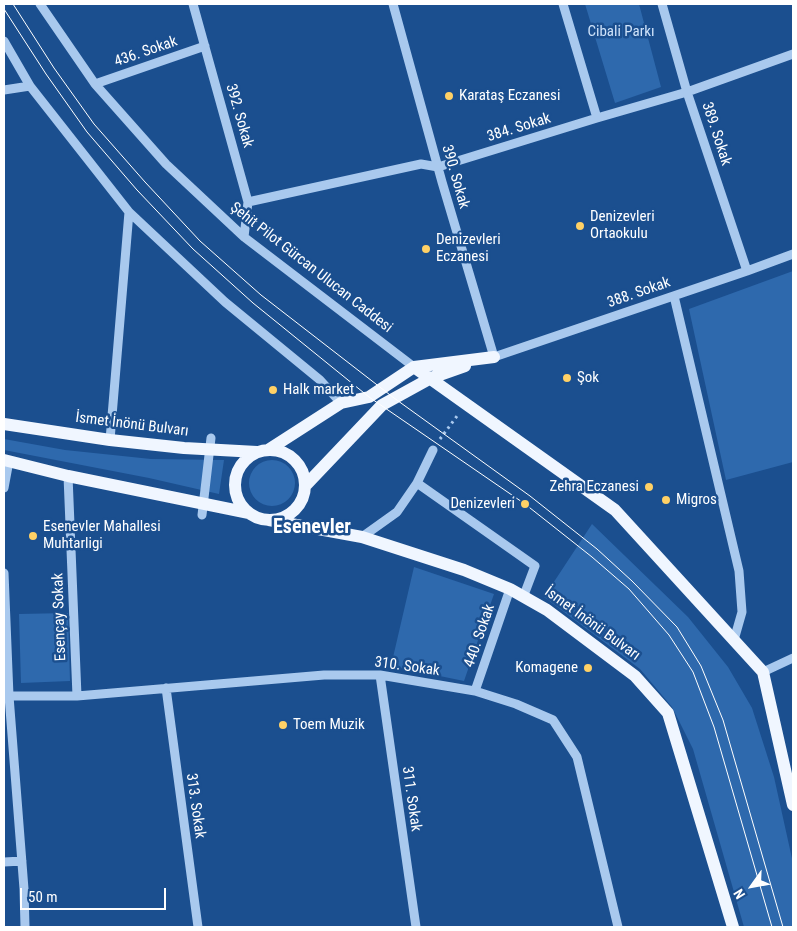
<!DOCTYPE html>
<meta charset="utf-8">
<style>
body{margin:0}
#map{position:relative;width:797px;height:931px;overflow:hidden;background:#1b4f8f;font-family:"Roboto Condensed",sans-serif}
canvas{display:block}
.frame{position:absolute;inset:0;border:5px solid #fff;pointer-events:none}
.north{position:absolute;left:727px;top:861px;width:50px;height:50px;-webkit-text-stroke:4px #1b4f8f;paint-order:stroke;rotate:238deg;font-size:14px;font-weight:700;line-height:20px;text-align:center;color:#fff}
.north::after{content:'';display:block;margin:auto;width:18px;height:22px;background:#fff;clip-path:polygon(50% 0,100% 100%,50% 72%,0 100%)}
.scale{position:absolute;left:20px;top:888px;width:146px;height:22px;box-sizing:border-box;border:2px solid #fff;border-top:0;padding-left:6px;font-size:15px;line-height:18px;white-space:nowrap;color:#fff;-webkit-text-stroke:4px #1b4f8f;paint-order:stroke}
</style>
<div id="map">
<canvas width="797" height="931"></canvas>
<div class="frame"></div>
<div class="north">N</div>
<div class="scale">50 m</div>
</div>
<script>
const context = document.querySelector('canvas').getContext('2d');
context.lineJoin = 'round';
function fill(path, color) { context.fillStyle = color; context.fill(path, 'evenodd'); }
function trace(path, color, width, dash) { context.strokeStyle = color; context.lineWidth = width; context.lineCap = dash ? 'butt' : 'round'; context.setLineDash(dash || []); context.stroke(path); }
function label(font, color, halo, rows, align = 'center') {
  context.font = font + ' "Roboto Condensed",sans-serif'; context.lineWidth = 5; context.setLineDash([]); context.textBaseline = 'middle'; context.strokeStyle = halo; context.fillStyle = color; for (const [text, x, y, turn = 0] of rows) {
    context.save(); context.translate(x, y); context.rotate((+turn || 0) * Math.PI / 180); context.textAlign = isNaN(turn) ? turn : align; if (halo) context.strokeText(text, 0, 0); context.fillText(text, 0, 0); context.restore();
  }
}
const green = new Path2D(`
 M585 4H639L661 87 615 103Z
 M793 271V462L726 480 689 309Z
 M4 439 65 450 151 459 224 460 219 494 149 478 4 450Z
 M249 483a23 23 0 1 1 46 0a23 23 0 1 1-46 0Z
 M592 524 688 617 728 667 752 708 774 777 793 863V927H744L693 749 672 707 640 669 544 597Z
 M414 567 494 594 464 681 391 666Z
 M68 613 70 681 21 683 19 614Z`);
const path = new Path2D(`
 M440 439 457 416`);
const minor = new Path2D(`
 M40 4 95 84 166 164 244 237 414 367
 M193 4 248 202 244 237
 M393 4 442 182 494 357 747 271 793 254
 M563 4 597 118
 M662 4 687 92 747 271
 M4 41 30 86 129 212 225 302 320 380 341 403
 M95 84 205 46
 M4 90 30 86
 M248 202 421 164 438 167 597 118 687 92 793 54
 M674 296 739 571 742 612 734 640
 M110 440 129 212
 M68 476 77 696
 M417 483 535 566 524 595
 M4 488 9 461
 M202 515 211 438
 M362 537 397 512 417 483 433 450
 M4 573 9 696 24 889 25 927
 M763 672 793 658
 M380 675 416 927
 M166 688 198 927
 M475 691 510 589
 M4 696H77L324 675H380L475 691 516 704 553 720 577 757 618 927
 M4 862 22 861`);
const major = new Path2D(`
 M414 367 615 510 763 672 793 805
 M4 424 110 440 184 448 257 452
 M268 450 341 403 369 397 414 367 494 357
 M235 485a35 35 0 1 1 70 0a35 35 0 1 1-70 0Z
 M4 460 68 476 249 513
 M305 486 382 405 431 378 465 366
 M269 520 362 537 464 570 510 589 547 610 635 676 668 713 733 927`);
const tram = new Path2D(`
 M13 4 54 68 94 124 145 182 200 241 261 295 394 398 530 496 597 549 632 581 677 627 701 666 723 720 783 927
 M4 9 46 74 87 132 137 190 193 249 253 303 369 397 525 504 592 557 629 589 669 635 693 672 714 727 772 927`);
const markers = [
 [449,96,5,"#ffd166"],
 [580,226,5,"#ffd166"],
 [426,249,5,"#ffd166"],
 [567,378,5,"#ffd166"],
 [273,390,5,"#ffd166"],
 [649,487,5,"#ffd166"],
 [666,500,5,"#ffd166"],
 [525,504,5,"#ffd166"],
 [33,536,5,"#ffd166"],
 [588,668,5,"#ffd166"],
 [283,725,5,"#ffd166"]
];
const parkNames = [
 ["Cibali Parkı",621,32]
];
const streetNames = [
 ["436. Sokak",146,52,-19],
 ["392. Sokak",239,116,74],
 ["384. Sokak",519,128,-17],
 ["389. Sokak",716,134,72],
 ["390. Sokak",455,177,74],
 ["Şehit Pilot Gürcan Ulucan Caddesi",311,268,38],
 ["388. Sokak",639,293,-19],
 ["İsmet İnönü Bulvarı",132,425,7],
 ["Esençay Sokak",60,617,-92],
 ["İsmet İnönü Bulvarı",592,624,36],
 ["440. Sokak",480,636,-71],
 ["310. Sokak",407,667,8],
 ["311. Sokak",411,799,82],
 ["313. Sokak",195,806,82]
];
const poiNames = [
 ["Karataş Eczanesi",459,96],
 ["Denizevleri",590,217],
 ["Ortaokulu",590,234],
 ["Denizevleri",436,240],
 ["Eczanesi",436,257],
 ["Şok",577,378],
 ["Halk market",283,390],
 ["Zehra Eczanesi",639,487,"right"],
 ["Migros",676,500],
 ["Denizevleri",515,504,"right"],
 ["Esenevler Mahallesi",43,527],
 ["Muhtarligi",43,544],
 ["Komagene",578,668,"right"],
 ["Toem Muzik",293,725]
];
const districtNames = [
 ["Esenevler",312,528]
];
fill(green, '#2e69ad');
trace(path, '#a9c9ee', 3, [2.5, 4]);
trace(minor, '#a9c9ee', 9);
trace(major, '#f0f6ff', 12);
trace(tram, '#fff', 1);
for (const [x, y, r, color] of markers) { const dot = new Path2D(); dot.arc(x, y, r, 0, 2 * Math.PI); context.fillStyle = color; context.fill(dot); trace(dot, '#1b4f8f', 2); }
label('15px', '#cfe3fa', '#1b4f8f', parkNames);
label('15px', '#fff', '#1b4f8f', streetNames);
label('15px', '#fff', '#1b4f8f', poiNames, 'left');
label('bold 20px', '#fff', '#1b4f8f', districtNames);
</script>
